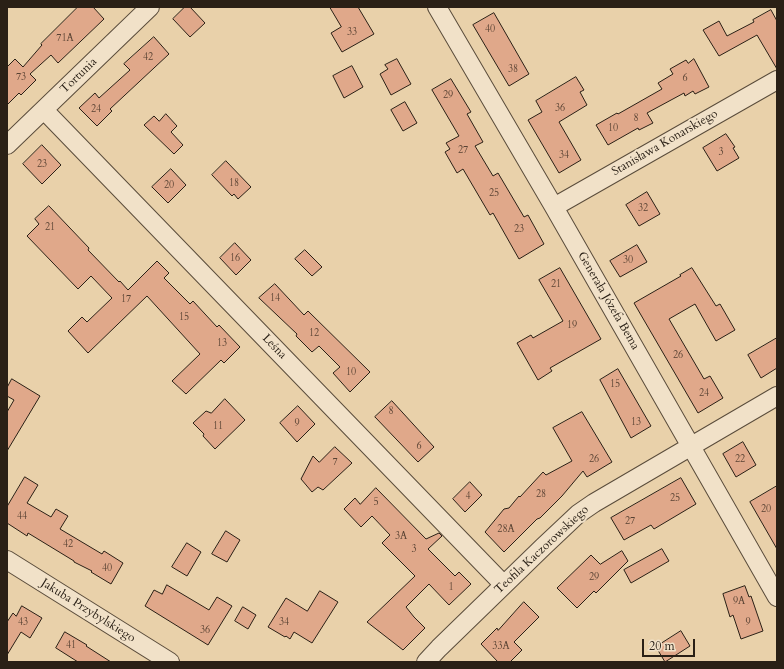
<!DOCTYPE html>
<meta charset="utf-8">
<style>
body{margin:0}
#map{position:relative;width:784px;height:669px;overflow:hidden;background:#e9d1aa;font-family:Cardo,serif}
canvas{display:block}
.frame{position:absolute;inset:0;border:8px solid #2a2016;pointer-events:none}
.scale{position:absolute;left:642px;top:639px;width:53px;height:18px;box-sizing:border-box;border:2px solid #2a2016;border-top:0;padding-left:5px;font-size:12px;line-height:14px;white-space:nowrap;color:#2a2016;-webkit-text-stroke:3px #f1e1c8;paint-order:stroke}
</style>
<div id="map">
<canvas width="784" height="669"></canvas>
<div class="frame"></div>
<div class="scale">20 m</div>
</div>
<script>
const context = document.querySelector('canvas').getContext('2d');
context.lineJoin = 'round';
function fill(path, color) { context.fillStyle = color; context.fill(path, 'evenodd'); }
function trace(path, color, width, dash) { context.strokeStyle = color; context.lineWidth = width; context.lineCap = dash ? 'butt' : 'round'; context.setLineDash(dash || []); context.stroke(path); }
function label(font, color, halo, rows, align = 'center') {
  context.font = font + ' Cardo,serif'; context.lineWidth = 4; context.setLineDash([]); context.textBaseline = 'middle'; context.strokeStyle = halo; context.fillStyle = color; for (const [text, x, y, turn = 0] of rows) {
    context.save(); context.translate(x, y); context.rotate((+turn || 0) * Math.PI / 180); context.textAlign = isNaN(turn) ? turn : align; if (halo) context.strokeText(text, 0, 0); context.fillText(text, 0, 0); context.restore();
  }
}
const building = new Path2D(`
 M78 7H93L104 19 58 63 51 55 30 74 36 80 21 95 19 93 7 105V67L15 59 23 67 42 45 41 44Z
 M185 7H190L205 23 190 37 173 19Z
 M330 7H358L374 34 342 52 331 33 341 27Z
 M771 10 777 21V69L757 35 719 56 703 30 719 21 727 36 754 22 753 20Z
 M494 13 529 74 509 86 473 25Z
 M154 37 169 54 110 109 112 111 97 126 79 108 95 93 99 98 130 70 124 64Z
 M397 59 411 84 391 95 380 74 388 69 385 65Z
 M694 59 709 87 695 94 693 91 685 96 684 93 647 113 653 123 639 130 638 128 608 145 596 125 617 113 618 114 662 89 658 83 673 74 670 69 686 60 688 63Z
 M352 66 363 87 344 98 333 76Z
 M576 77 584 90 580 92 587 105 559 122 581 160 559 173 528 120 542 112 536 101Z
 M451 79 471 112 467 114 483 142 475 146 493 176 498 173 524 217 528 215 544 244 519 259 493 213 490 215 463 169 457 173 445 152 450 149 446 143 459 136 432 90Z
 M405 102 417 123 403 131 391 110Z
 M166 114 177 126 171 132 183 145 174 154 144 125 154 116 159 121Z
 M726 134 735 147 733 148 739 158 717 171 703 148Z
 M42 145 61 165 42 184 23 164Z
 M226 161 251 187 238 199 234 194 232 196 212 175Z
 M171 169 186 185 168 203 152 187Z
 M647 192 660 214 639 226 626 205Z
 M49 206 89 248 88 250 119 282 120 281 128 290 157 261 169 273 164 278 190 304 193 301 217 327 219 325 240 347 224 363 221 360 186 394 172 381 200 354 147 296 88 353 68 331 82 317 87 322 112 298 91 276 78 289 27 236 39 224 35 219Z
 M235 243 251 260 236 275 220 258Z
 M637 245 647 262 620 277 610 261Z
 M305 250 322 267 312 276 295 259Z
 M560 268 601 339 550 368 552 371 538 380 517 343 531 335 533 338 563 321 539 280Z
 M692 268 716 306 720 304 735 330 716 341 695 304 669 319 704 379 710 376 723 398 698 413 634 303 681 276 680 275Z
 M275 284 304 315 308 311 370 372 350 392 333 373 340 367 319 346 312 352 296 336 297 334 259 298Z
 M777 338V368L761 378 748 355Z
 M618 369 651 426 631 438 600 380Z
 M12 379 40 396 7 451V412L14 400 7 396V388Z
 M225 399 245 420 215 449 203 436 204 434 193 423 206 411 211 413Z
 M392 401 434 447 418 462 375 417Z
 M298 406 315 424 297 442 280 423Z
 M582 412 612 462 587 477 583 471 562 496 540 518 537 519 504 552 485 532 504 509 509 508 519 496 520 497 543 472 546 475 572 461 553 428Z
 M743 442 756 465 736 477 723 454Z
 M335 447 352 463 323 490 318 487 312 492 301 479 313 456 319 462Z
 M25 477 38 485 27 503 51 517 56 509 68 516 60 529 102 554 104 551 123 563 111 584 91 572 92 571 74 562V561L28 533 27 536 7 523V507Z
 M681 478 696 504 654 529 651 525 624 540 611 518Z
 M470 482 482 495 465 512 453 499Z
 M777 486V549L750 502Z
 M376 488 426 539 439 533 442 536 428 549 455 576 459 572 471 584 449 605 429 584 406 607 414 617 425 628 403 650 367 622 415 576 382 543 390 535 372 516 361 527 344 509 355 498 360 504Z
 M226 531 240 540 227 562 212 554Z
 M187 543 201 552 187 576 172 567Z
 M662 549 669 561 631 583 624 570Z
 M622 551 628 561 596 593 594 591 577 608 557 588 591 555 600 564Z
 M167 585 209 610 217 597 232 606 208 645 145 606 154 590 162 594Z
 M745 586 749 597 751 596 763 631 741 639 733 615 730 617 723 594Z
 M320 591 338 602 312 643 294 632 290 639 286 636 285 637 268 627 286 598 307 611Z
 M524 602 539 617 514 642 522 650 510 662H498L481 644 497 628 498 630Z
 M22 606 42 618 30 638 21 632 7 655V622L13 613 16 616Z
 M243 607 256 615 248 629 235 621Z
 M681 631 690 646 665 662 656 647Z
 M65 632 87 645 86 646 111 662H78L56 648Z`);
const minor = new Path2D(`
 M437 7 554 207 777 597
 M44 110 504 585
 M7 145 150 7
 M554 207 777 80
 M7 560 170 662
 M426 662 439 648 543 547 578 514 594 503 777 396`);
const numberNames = [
 ["40",490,30],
 ["33",352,33],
 ["71A",65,39],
 ["42",148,58],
 ["38",513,70],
 ["73",21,78],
 ["6",685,79],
 ["29",448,96],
 ["36",560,109],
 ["24",96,110],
 ["8",636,119],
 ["10",613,129],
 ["27",463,151],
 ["3",721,153],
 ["34",564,156],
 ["23",42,165],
 ["18",234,184],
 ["20",169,186],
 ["25",494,194],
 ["32",643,209],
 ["21",50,228],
 ["23",519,230],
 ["16",235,259],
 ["30",628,261],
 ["21",556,285],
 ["14",275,299],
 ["17",126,300],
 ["15",184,318],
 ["19",572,326],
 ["12",314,334],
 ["13",222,344],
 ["26",678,356],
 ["10",351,373],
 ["15",615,385],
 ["24",704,394],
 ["8",391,412],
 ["13",636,423],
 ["9",297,424],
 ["11",218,427],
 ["6",419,447],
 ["26",594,460],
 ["22",740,460],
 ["7",335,463],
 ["28",541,495],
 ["4",468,497],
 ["25",675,499],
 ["5",376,503],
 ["20",766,510],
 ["44",22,517],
 ["27",630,522],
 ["28A",506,530],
 ["3A",401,537],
 ["42",68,545],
 ["3",414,550],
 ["40",107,569],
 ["29",594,578],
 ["1",451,588],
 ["9A",739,602],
 ["43",23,623],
 ["34",284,623],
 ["9",748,623],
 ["36",205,631],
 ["41",71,646],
 ["33A",501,647]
];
const streetNames = [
 ["Tortunia",79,76,-44],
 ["Stanisława Konarskiego",665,143,-30],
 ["Generała Józefa Bema",608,301,60],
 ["Leśna",274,347,46],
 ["Teofila Kaczorowskiego",542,550,-43],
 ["Jakuba Przybylskiego",88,611,32]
];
fill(building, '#e0a88a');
trace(building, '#2a2016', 1);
trace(minor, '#5a4c3b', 20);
trace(minor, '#f1e1c8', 18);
label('10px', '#584233', null, numberNames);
label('12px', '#2a2016', '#f1e1c8', streetNames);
</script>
